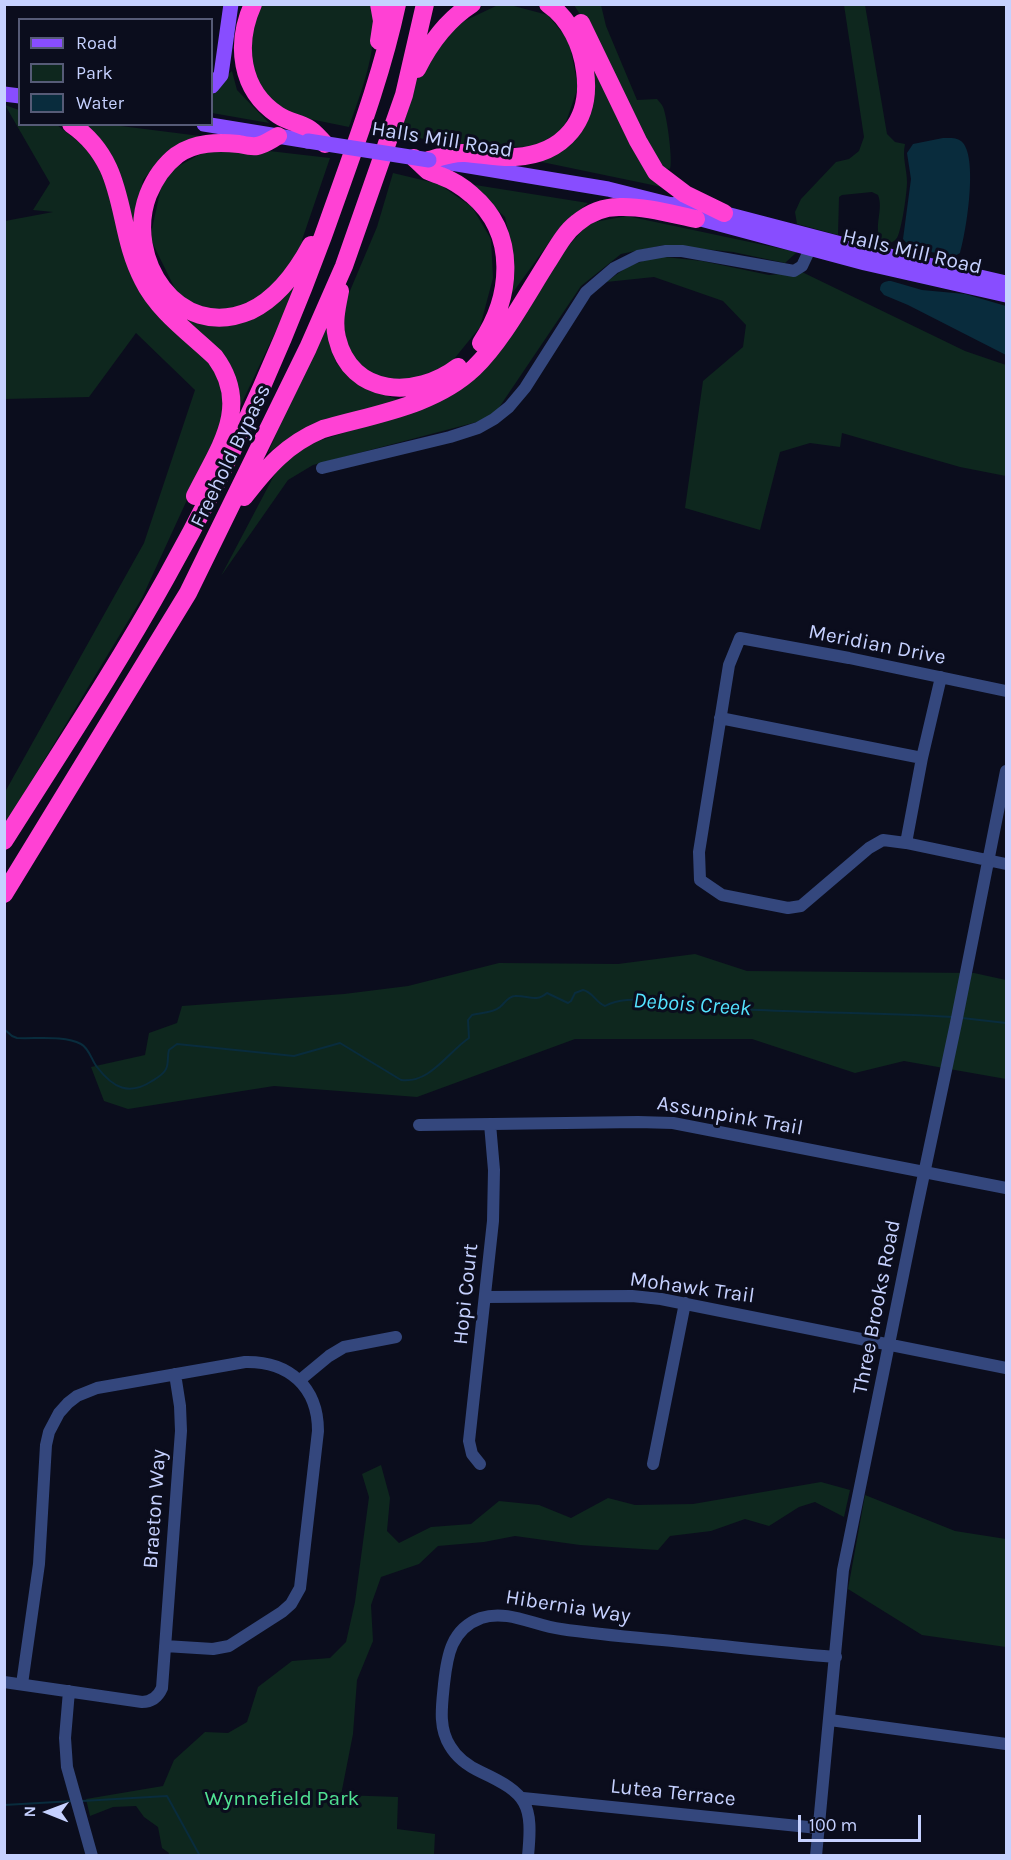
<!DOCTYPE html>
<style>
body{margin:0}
#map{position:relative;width:1011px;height:1860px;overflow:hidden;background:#0b0d1d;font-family:Karla,sans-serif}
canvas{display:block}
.frame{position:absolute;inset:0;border:6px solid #c6d1ff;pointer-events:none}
.legend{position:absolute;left:18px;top:18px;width:195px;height:108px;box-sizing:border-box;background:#0b0d1d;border:2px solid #565b77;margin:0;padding:8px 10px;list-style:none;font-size:18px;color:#c6d1ff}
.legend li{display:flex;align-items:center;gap:12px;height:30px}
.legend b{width:30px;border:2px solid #565b77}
.north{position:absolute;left:18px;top:1782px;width:60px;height:60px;-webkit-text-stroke:4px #0b0d1d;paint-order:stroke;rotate:271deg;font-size:16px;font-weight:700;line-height:24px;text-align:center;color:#c6d1ff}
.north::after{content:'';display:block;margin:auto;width:21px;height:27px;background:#c6d1ff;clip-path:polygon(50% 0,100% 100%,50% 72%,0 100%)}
.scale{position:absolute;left:798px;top:1815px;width:123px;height:27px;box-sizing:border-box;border:3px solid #c6d1ff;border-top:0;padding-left:8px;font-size:18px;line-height:21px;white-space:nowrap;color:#c6d1ff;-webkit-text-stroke:4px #0b0d1d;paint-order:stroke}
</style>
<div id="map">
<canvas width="1011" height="1860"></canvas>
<div class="frame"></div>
<ul class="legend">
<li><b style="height:8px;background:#884dff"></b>Road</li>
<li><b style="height:16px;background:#0e271e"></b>Park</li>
<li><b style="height:16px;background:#092c3d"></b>Water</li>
</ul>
<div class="north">N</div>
<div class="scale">100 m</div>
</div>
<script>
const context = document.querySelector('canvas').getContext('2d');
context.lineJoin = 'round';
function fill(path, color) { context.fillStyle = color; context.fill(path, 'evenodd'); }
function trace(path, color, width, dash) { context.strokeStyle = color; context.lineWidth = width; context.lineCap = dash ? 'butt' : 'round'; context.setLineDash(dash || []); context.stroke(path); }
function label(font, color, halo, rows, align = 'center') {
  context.font = font + ' Karla,sans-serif'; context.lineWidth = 6; context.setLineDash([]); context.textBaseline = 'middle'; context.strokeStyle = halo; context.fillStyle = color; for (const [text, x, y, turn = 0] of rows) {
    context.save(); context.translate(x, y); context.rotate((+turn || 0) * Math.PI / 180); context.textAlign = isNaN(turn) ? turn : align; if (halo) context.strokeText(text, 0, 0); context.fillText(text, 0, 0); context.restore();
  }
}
const green = new Path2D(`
 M259 5H372C379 48 363 86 349 127L295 116 277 106 258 88 248 49Z
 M498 5H510L548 15 569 41 578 87 563 131 532 147 471 146 399 135 417 76 458 24Z
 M574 5H601L606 26 637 100 657 99C659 102 662 104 663 107 667 116 673 161 670 169L662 168 588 27Z
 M844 5H865L887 134 895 142 905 144C902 158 907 169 907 182 907 192 902 229 897 238 893 244 886 244 881 241 873 226 884 210 878 195L872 192 842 195 839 197 838 235 797 224 795 212 801 199 836 162 849 159 859 151 864 137Z
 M589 53 662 187 537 161 587 122Z
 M232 71 237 90 269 123 212 113V88Z
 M5 105 19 110 20 124 57 125 94 154 149 306 208 357 225 390V417L142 598 5 825V792L144 543 195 390 136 333 89 397 5 399V221L53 212 33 210 50 183Z
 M82 125H113L208 137 165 154 143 180 132 235Z
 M217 145 330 158 302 240 305 247 269 291 235 310 216 313 182 303 150 238 164 174Z
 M393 173 439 184 472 207 491 239 493 278 480 327 450 364 404 383 369 375 350 359 341 312 377 227Z
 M469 184 588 203 561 226 511 295 513 252 505 217Z
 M627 216 797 252 785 263 733 252 664 245 621 254 581 286 492 418 313 465 288 480 221 576 279 466 309 444 396 416 446 397 553 263 589 223Z
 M656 256 702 261 769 275 802 272 965 351 1006 365V476L960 467 842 433 840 447 810 443 780 452 760 530 685 508 703 381 743 347 746 325 723 301 654 277 606 282 627 267Z
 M298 284 238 411 228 361 182 317 230 323Z
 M327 315 336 363 373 391 402 401 298 432 268 453Z
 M695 954 747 971 974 973 1006 980V1079L904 1061 855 1073 752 1039H575L417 1097 274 1086 128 1109 104 1101 91 1067 145 1055 149 1033 177 1023 182 1006 344 994 408 986 499 963 618 964Z
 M381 1465 390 1498 387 1531 399 1543 431 1527 471 1524 499 1501 539 1505 571 1518 608 1498 635 1505 693 1504 821 1482 850 1490 844 1517 815 1502 799 1507 769 1526 745 1519 711 1531 670 1536 658 1550 580 1545 515 1536 484 1542 438 1546 419 1564 381 1577 371 1605 373 1641 357 1680 353 1734 341 1795 398 1797 397 1829 435 1834 434 1855H168L169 1853 162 1848 158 1827 144 1817 136 1806 113 1807 90 1816 86 1799 163 1786 174 1760 205 1732 228 1733 247 1722 258 1687 292 1661 330 1658 346 1642 355 1602 369 1497 362 1474Z
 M865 1495 955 1531 1006 1539V1647L922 1635 848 1589Z`);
const water = new Path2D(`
 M943 138C948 138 956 137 961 141 979 155 966 233 960 253L953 257 910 247 903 239 911 179 907 153 913 144Z
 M891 281 922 290 965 294 1006 306V355L908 305 884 295 880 290C880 283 884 281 891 281Z`);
const stream = new Path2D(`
 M962 1018 1006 1023
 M4 1029 12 1036 17 1038C36 1039 64 1035 81 1044 89 1048 92 1061 97 1067 113 1088 129 1096 152 1081 157 1078 164 1074 166 1069 169 1063 167 1056 169 1050L177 1044 294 1056 340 1043 401 1080C430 1084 448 1052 469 1038L468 1020 472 1015C480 1013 493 1013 500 1007 504 1004 508 996 515 996 527 995 536 1003 547 993L568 1003 571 1001 575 993 583 990C593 992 595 1002 605 1006 621 997 640 1000 658 1001 674 1001 689 1001 704 1003 723 1005 740 1010 759 1010 824 1013 888 1013 953 1017
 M82 1801 167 1796 200 1856
 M4 1805 74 1801`);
const minor = new Path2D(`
 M322 468 450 437 478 428 494 419 509 407 525 388 586 292 614 268 638 256 666 251H682L794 271 802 266 810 249
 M1006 691 849 658 740 638 729 665 699 852 700 880 722 895 788 908 801 906 869 848 883 840 906 843 1006 864
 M720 718 922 758 906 843
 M922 758 941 677
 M419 1125 638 1122 673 1123 1006 1188
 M486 1297 632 1296 661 1299 1006 1368
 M300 1380 329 1356 344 1347 396 1337
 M480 1464 472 1454 469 1441 493 1221 494 1170 490 1124
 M653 1464 685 1303
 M4 1682 142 1702C152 1702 158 1697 162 1688L181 1431 180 1406 175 1374
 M22 1684 39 1564 46 1445 49 1432 59 1413 68 1403 77 1396 97 1388 245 1362C289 1361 318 1387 318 1431L300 1588 291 1604 282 1612 229 1646 213 1649 165 1646
 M69 1691 65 1738 67 1767 92 1856
 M830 1720 1006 1744
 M523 1798 818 1828
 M528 1856C533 1804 528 1794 481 1772 468 1766 457 1758 450 1746 438 1727 442 1705 444 1684 447 1656 451 1629 481 1618 508 1609 535 1626 561 1629 601 1635 642 1638 683 1642 734 1647 785 1653 836 1657
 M816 1856 843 1570 849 1541 914 1221 956 1023 1006 771`);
const major = new Path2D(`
 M212 86 221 75 231 4
 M4 94 20 96
 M204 124 308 141
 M433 160 608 189 672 205 684 203 868 251 1006 283
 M686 215 865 263 1006 295`);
const highway = new Path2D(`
 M253 4C235 44 240 90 278 115 287 121 298 123 308 128 314 131 320 139 325 144
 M379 4 382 21 379 41
 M581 23 638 141 656 172 685 194 724 213
 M417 69C430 43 447 20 472 4
 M71 124C130 165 114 225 143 280 158 311 191 334 215 357 252 407 218 449 195 496
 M278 136C272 139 264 145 257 146 251 147 244 145 239 144 218 142 195 142 177 155 164 165 154 180 148 195 124 258 177 342 250 311 278 298 297 271 311 245
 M414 158C419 162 423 167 428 171 432 173 436 174 441 176 452 180 463 187 472 195 518 234 512 297 481 343
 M429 160C440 157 453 152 465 153 481 154 498 158 515 157 564 154 592 120 585 71 582 46 570 19 548 4
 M340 291C337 306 333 322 337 338 351 397 416 399 458 367
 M244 497C268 466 287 444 323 429 375 414 434 406 474 368 502 341 526 296 547 263 556 249 564 233 577 223 589 213 604 207 619 207 644 206 672 214 696 219
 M4 841C59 754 116 668 166 578 237 452 295 319 342 183 363 124 384 65 397 4
 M4 894 188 593 308 348 344 266 404 95 425 4`);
const majorBridge = new Path2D(`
 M308 141 429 160`);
const streetNames = [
 ["Halls Mill Road",442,140,9],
 ["Halls Mill Road",912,252,13],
 ["Freehold Bypass",231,456,-64],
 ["Meridian Drive",877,645,11],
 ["Assunpink Trail",730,1116,10],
 ["Mohawk Trail",692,1288,8],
 ["Hopi Court",466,1294,-84],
 ["Three Brooks Road",877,1307,-79],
 ["Braeton Way",155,1509,-86],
 ["Hibernia Way",568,1607,9],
 ["Lutea Terrace",673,1793,6]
];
const parkNames = [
 ["Wynnefield Park",282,1799]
];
const waterNames = [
 ["Debois Creek",692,1005,4]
];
fill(green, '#0e271e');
fill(water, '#092c3d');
trace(stream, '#092c3d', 2);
trace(minor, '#34477d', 12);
trace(major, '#884dff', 15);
trace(highway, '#ff41d4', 18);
trace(majorBridge, '#884dff', 15);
label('21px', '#c6d1ff', '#0b0d1d', streetNames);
label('21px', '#50e192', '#0b0d1d', parkNames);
label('italic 22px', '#54e3ff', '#0b0d1d', waterNames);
</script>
